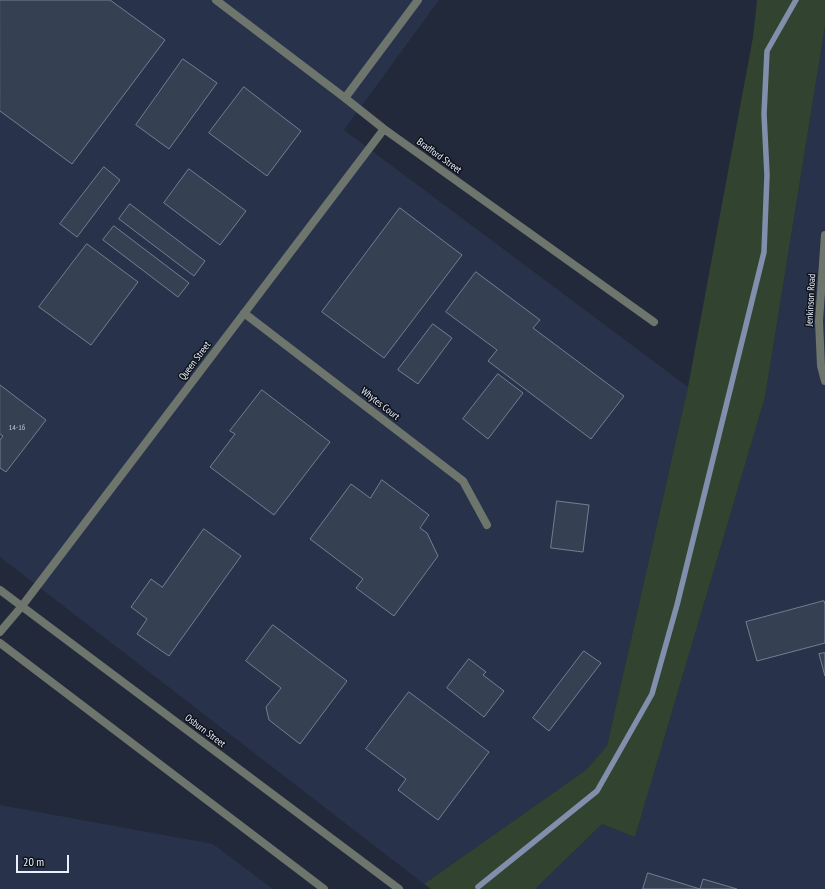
<!DOCTYPE html>
<style>
body{margin:0}
#map{position:relative;width:825px;height:889px;overflow:hidden;background:#21293b;font-family:"PT Sans Narrow",sans-serif}
canvas{display:block}
.scale{position:absolute;left:16px;top:855px;width:53px;height:18px;box-sizing:border-box;border:2px solid #eaf0fd;border-top:0;padding-left:5px;font-size:12px;line-height:14px;white-space:nowrap;color:#eaf0fd;-webkit-text-stroke:3px #0e121a;paint-order:stroke}
</style>
<div id="map">
<canvas width="825" height="889"></canvas>
<div class="scale">20 m</div>
</div>
<script>
const context = document.querySelector('canvas').getContext('2d');
context.lineJoin = 'round';
function fill(path, color) { context.fillStyle = color; context.fill(path, 'evenodd'); }
function trace(path, color, width, dash) { context.strokeStyle = color; context.lineWidth = width; context.lineCap = dash ? 'butt' : 'round'; context.setLineDash(dash || []); context.stroke(path); }
function label(font, color, halo, rows, align = 'center') {
  context.font = font + ' "PT Sans Narrow",sans-serif'; context.lineWidth = 3; context.setLineDash([]); context.textBaseline = 'middle'; context.strokeStyle = halo; context.fillStyle = color; for (const [text, x, y, turn = 0] of rows) {
    context.save(); context.translate(x, y); context.rotate((+turn || 0) * Math.PI / 180); context.textAlign = isNaN(turn) ? turn : align; if (halo) context.strokeText(text, 0, 0); context.fillText(text, 0, 0); context.restore();
  }
}
const built = new Path2D(`
 M0 0H439L344 130 688 387 607 746 586 770 424 884 0 557Z
 M825 26V889H535L602 824 635 837 765 397Z
 M0 805 213 844 273 889H0Z`);
const green = new Path2D(`
 M757 0H825V26L765 397 635 837 602 824 535 889H431L424 884 586 770 607 746 688 387 753 37Z`);
const stream = new Path2D(`
 M478 887 597 791 652 694 677 605 764 252 767 175 764 114 767 51 796 0`);
const building = new Path2D(`
 M0 0H110L165 40 72 164 0 111Z
 M183 59 217 83 169 149 136 125Z
 M244 87 301 131 267 176 209 133Z
 M104 167 120 180 77 237 60 224Z
 M189 169 246 211 220 245 164 203Z
 M130 204 205 261 194 276 119 219Z
 M400 208 462 255 384 358 322 312Z
 M114 226 189 283 178 297 103 240Z
 M87 244 138 282 91 345 39 307Z
 M476 272 540 320 533 328 624 396 591 439 488 361 497 350 446 312Z
 M433 324 452 338 418 384 398 370Z
 M498 374 523 393 488 439 463 419Z
 M0 385 46 420 6 472 0 468V440L3 436 0 434Z
 M262 390 330 442 274 515 210 467 235 434 230 431Z
 M382 480 429 515 420 528 427 533 438 556 394 616 356 588 363 579 310 539 351 484 370 498Z
 M557 501 589 505 583 552 551 548Z
 M204 529 241 556 169 656 137 634 147 619 131 607 151 579 162 587Z
 M824 601 825 604V643L757 661 746 622Z
 M273 625 347 681 300 744 269 720 266 707 281 688 246 661Z
 M584 651 601 663 549 731 533 718Z
 M825 653V676L819 654Z
 M469 659 486 672 483 675 504 691 484 717 447 688Z
 M409 692 489 752 438 820 398 790 406 779 366 749Z
 M648 873 700 889 703 879 737 889H643Z`);
const service = new Path2D(`
 M345 98 418 0`);
const minor = new Path2D(`
 M216 0 345 98 384 129 654 322
 M825 235 819 321 821 366 825 381
 M244 313 463 481 487 525
 M22 606 384 129`);
const tertiary = new Path2D(`
 M0 590 399 889
 M0 632 22 606
 M0 643 324 889`);
const numberNames = [
 ["14-16",17,428]
];
const streetNames = [
 ["Bradford Street",439,156,36],
 ["Jenkinson Road",811,300,-87],
 ["Queen Street",195,361,-53],
 ["Whytes Court",380,404,38],
 ["Osburn Street",205,731,37]
];
fill(built, '#28334b');
fill(green, '#324330');
trace(stream, '#818fad', 5.5);
fill(building, '#364053');
trace(building, '#737e94', 1);
trace(service, '#6e756d', 8);
trace(minor, '#6e756d', 8);
trace(tertiary, '#6e756d', 8);
label('8px', '#bdc4d2', null, numberNames);
label('10px', '#eaf0fd', '#0e121a', streetNames);
</script>
